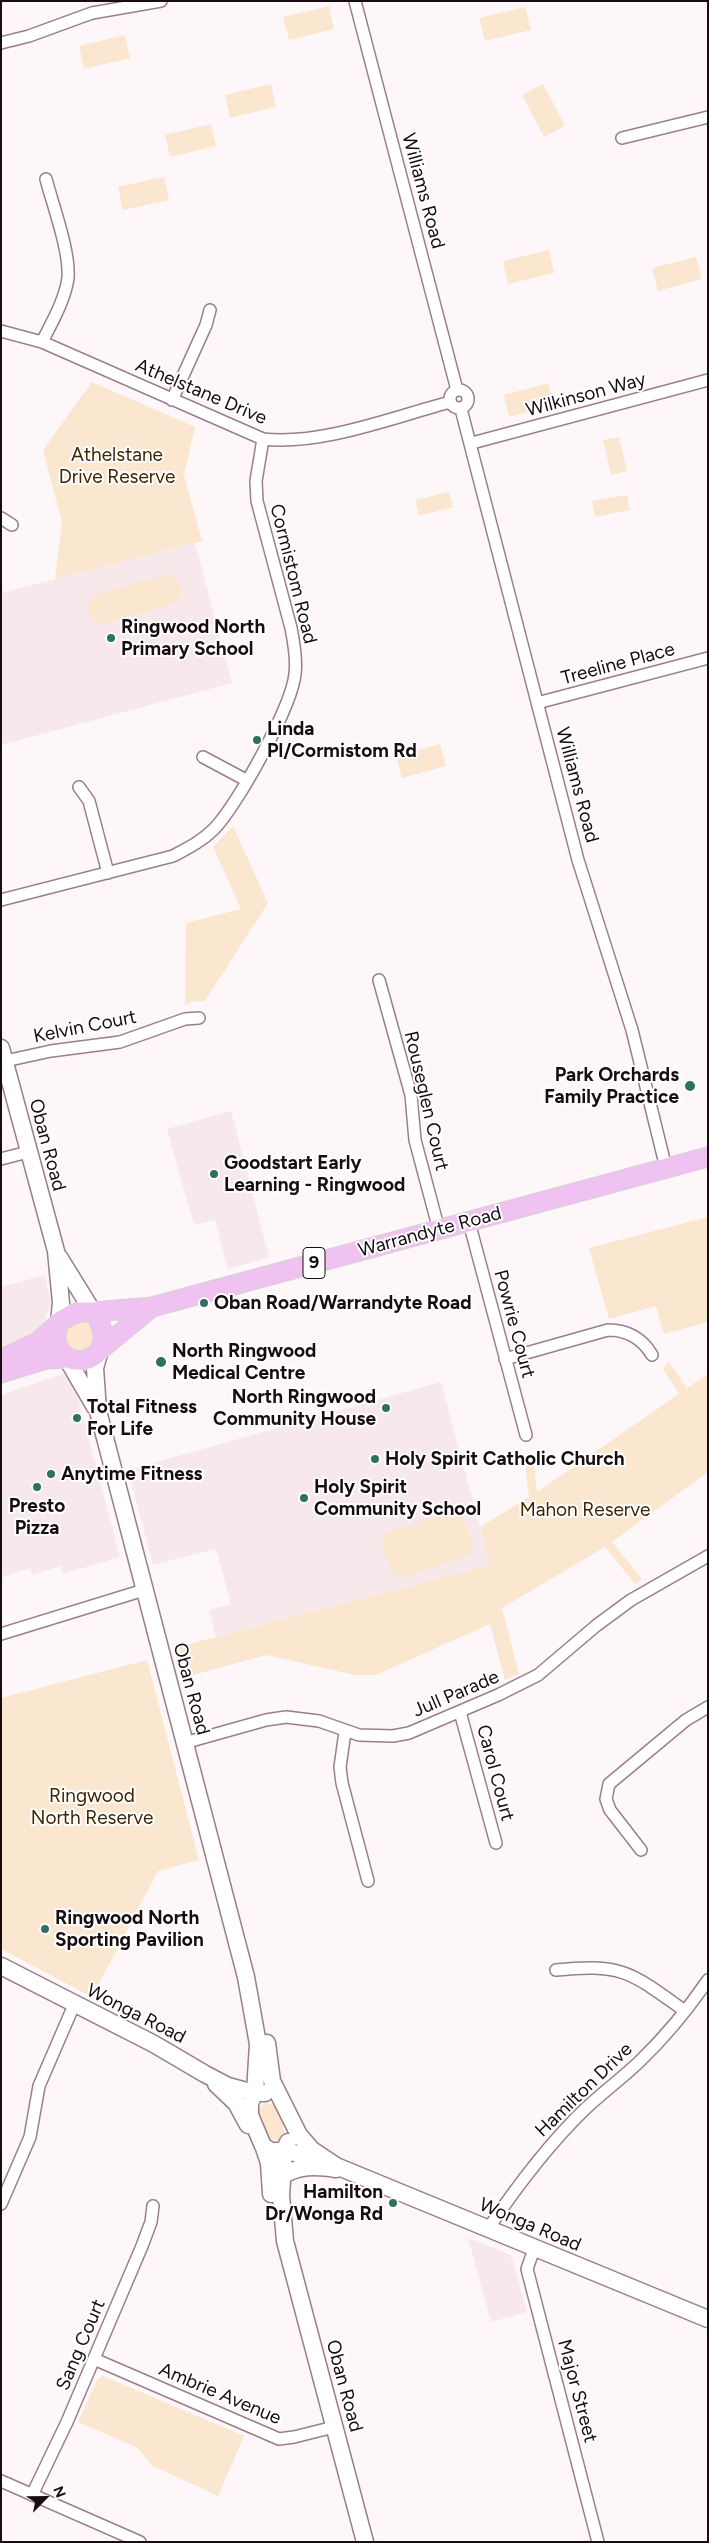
<!DOCTYPE html>
<style>
body{margin:0}
#map{position:relative;width:709px;height:2543px;overflow:hidden;background:#fdf7f9;font-family:Figtree,sans-serif}
canvas{display:block}
.frame{position:absolute;inset:0;border:2px solid #170d10;pointer-events:none}
.north{position:absolute;left:20px;top:2473px;width:50px;height:50px;-webkit-text-stroke:4px #fff;paint-order:stroke;rotate:67deg;font-size:14px;font-weight:700;line-height:20px;text-align:center;color:#170d10}
.north::after{content:'';display:block;margin:auto;width:18px;height:22px;background:#170d10;clip-path:polygon(50% 0,100% 100%,50% 72%,0 100%)}
</style>
<div id="map">
<canvas width="709" height="2543"></canvas>
<div class="frame"></div>
<div class="north">N</div>
</div>
<script>
const context = document.querySelector('canvas').getContext('2d');
context.lineJoin = 'round';
function fill(path, color) { context.fillStyle = color; context.fill(path, 'evenodd'); }
function trace(path, color, width, dash) { context.strokeStyle = color; context.lineWidth = width; context.lineCap = dash ? 'butt' : 'round'; context.setLineDash(dash || []); context.stroke(path); }
function label(font, color, halo, rows, align = 'center') {
  context.font = font + ' Figtree,sans-serif'; context.lineWidth = 4; context.setLineDash([]); context.textBaseline = 'middle'; context.strokeStyle = halo; context.fillStyle = color; for (const [text, x, y, turn = 0] of rows) {
    context.save(); context.translate(x, y); context.rotate((+turn || 0) * Math.PI / 180); context.textAlign = isNaN(turn) ? turn : align; if (halo) context.strokeText(text, 0, 0); context.fillText(text, 0, 0); context.restore();
  }
}
const built = new Path2D(`
 M195 543 232 683 1 745V593Z
 M231 1111 269 1257 228 1269 215 1220 194 1225 167 1129Z
 M45 1275 51 1305 41 1329 1 1348V1287Z
 M63 1374 69 1379 77 1394 120 1557 63 1574 61 1566 32 1575 30 1568 2 1577 3 1584H1V1395Z
 M441 1382 490 1565 216 1637 209 1610 231 1604 216 1549 153 1565 128 1470Z
 M468 2238 511 2255 527 2312 491 2322Z`);
const green = new Path2D(`
 M329 6 334 29 289 40 283 17Z
 M525 7 531 30 485 41 479 18Z
 M125 35 130 58 84 69 79 46Z
 M271 84 276 107 230 118 225 95Z
 M543 84 565 126 544 137 522 95Z
 M211 124 216 146 170 157 165 135Z
 M164 177 169 200 123 210 118 187Z
 M549 250 554 273 508 284 503 261Z
 M696 257 702 279 658 291 652 268Z
 M92 382 195 427 184 475 202 541 55 579 62 522 43 450Z
 M548 383 554 405 509 417 504 395Z
 M619 437 627 471 611 475 603 440Z
 M449 492 453 507 419 516 415 500Z
 M627 495 630 510 595 517 592 501Z
 M167 574 181 584V596L173 604 104 624C89 621 84 609 93 596Z
 M440 744 446 766 402 778 396 756Z
 M233 826 268 903 205 1001H195L185 1005 186 923 241 909 213 847Z
 M708 1217V1322L664 1334 656 1306 609 1319 589 1248Z
 M88 1320 96 1328 92 1350 70 1352 62 1332 67 1323Z
 M669 1362 687 1388 708 1374V1472L612 1542 642 1579 635 1584 605 1547 502 1608 519 1674 505 1680 490 1624 376 1675H355L266 1655 182 1678 174 1648 490 1565 480 1527 529 1497 524 1457 533 1455 537 1492 679 1394 663 1369Z
 M455 1511 463 1517 473 1547 469 1556 399 1579 395 1577 381 1543 385 1533Z
 M147 1660 199 1860 158 1871 92 1997 1 1949V1698Z
 M265 2103 274 2104 282 2117 284 2133 278 2140 270 2139 259 2126 257 2111Z
 M103 2376 244 2436 218 2496 151 2465 138 2448 78 2422 97 2380Z`);
const street = new Path2D(`
 M355 1 457 390
 M1 43 29 36 92 13 161 1
 M622 138 708 117
 M1 331 42 342 263 439C320 446 394 417 450 402
 M42 342C52 322 65 300 68 278 70 251 53 206 46 179
 M450 399a9 9 0 1 1 18 0a9 9 0 1 1-18 0Z
 M172 400 206 325 210 310
 M461 409 578 860 632 1030 666 1168
 M472 443 708 380
 M1 518 12 525
 M537 703 708 658
 M203 757 246 780
 M79 787 89 801 108 873
 M1 900 173 856C188 848 202 841 214 829 237 806 292 706 295 674 297 659 294 643 291 628L257 501 256 481 263 439
 M379 980 411 1095 415 1140 439 1230
 M5 1061 51 1051 120 1042 185 1019 199 1018
 M1 1159 28 1152
 M469 1222 526 1435
 M505 1359 608 1330C627 1330 642 1338 652 1355
 M1 1634 144 1590
 M460 1712 496 1843
 M345 1732 340 1767 342 1783 368 1881
 M184 1743 266 1720 286 1717 319 1721 359 1735 393 1736 409 1733 498 1695 538 1675 597 1625 631 1600 708 1556
 M641 1850 610 1810 606 1799 609 1784 686 1720 708 1707
 M556 1970C624 1963 631 1973 685 2011
 M1 2204 30 2137 39 2086 74 2005
 M488 2229C517 2186 547 2146 584 2110 602 2093 621 2079 639 2062 664 2038 688 2009 708 1980
 M534 2249 527 2269 598 2542
 M94 2359 279 2439 294 2437 334 2427
 M1 2481 140 2542
 M32 2495 67 2422 142 2246 151 2222 153 2206`);
const secondary = new Path2D(`
 M1 1048 56 1251 61 1303 59 1322
 M59 1257 93 1312
 M100 1350 95 1368 98 1411 246 1977 258 2044 255 2092
 M67 1359 95 1407
 M1 1966 154 2044 205 2074 228 2086 254 2093
 M267 2043 272 2081 299 2135 312 2150 336 2166 708 2319
 M216 2084 236 2103 248 2125
 M265 2093H254L250 2104V2115L263 2146 271 2151H284L288 2142
 M264 2148 269 2163 271 2194
 M285 2150 322 2162
 M284 2151 281 2195 285 2241 365 2542
 M281 2177C297 2165 317 2166 336 2169`);
const primary = new Path2D(`
 M80 1312H94C131 1371 39 1378 59 1322L71 1315Z
 M94 1312 152 1307 708 1157
 M101 1349 152 1307
 M1 1359 38 1342 59 1323
 M1 1373 47 1359 66 1358`);
const markers = [
 [111,638,5,"#2f705f"],
 [257,740,5,"#2f705f"],
 [690,1086,6,"#2f705f"],
 [214,1174,5,"#2f705f"],
 [204,1303,5,"#2f705f"],
 [161,1362,6,"#2f705f"],
 [386,1408,5,"#2f705f"],
 [77,1418,5,"#2f705f"],
 [375,1459,5,"#2f705f"],
 [51,1474,5,"#2f705f"],
 [37,1487,5,"#2f705f"],
 [304,1498,5,"#2f705f"],
 [45,1929,5,"#2f705f"],
 [393,2203,5,"#2f705f"]
];
const shields = [
 [314,1263,22]
];
const shieldNames = [
 ["9",314,1263]
];
const streetNames = [
 ["Williams Road",423,191,75],
 ["Athelstane Drive",201,392,23],
 ["Wilkinson Way",586,395,-15],
 ["Cormistom Road",293,574,76],
 ["Treeline Place",618,664,-15],
 ["Williams Road",577,785,75],
 ["Kelvin Court",85,1027,-11],
 ["Rouseglen Court",426,1101,77],
 ["Oban Road",47,1145,75],
 ["Warrandyte Road",430,1232,-15],
 ["Powrie Court",514,1324,75],
 ["Oban Road",191,1689,75],
 ["Jull Parade",456,1694,-23],
 ["Carol Court",495,1773,75],
 ["Wonga Road",136,2014,27],
 ["Hamilton Drive",584,2090,-44],
 ["Wonga Road",530,2225,23],
 ["Sang Court",81,2345,-67],
 ["Oban Road",344,2386,75],
 ["Major Street",577,2391,75],
 ["Ambrie Avenue",220,2394,23]
];
const parkNames = [
 ["Athelstane",117,455],
 ["Drive Reserve",117,477],
 ["Mahon Reserve",585,1510],
 ["Ringwood",92,1796],
 ["North Reserve",92,1818]
];
const poiNames = [
 ["Ringwood North",121,627],
 ["Primary School",121,649],
 ["Linda",267,729],
 ["Pl/Cormistom Rd",267,751],
 ["Park Orchards",679,1075,"right"],
 ["Family Practice",679,1097,"right"],
 ["Goodstart Early",224,1163],
 ["Learning - Ringwood",224,1185],
 ["Oban Road/Warrandyte Road",214,1303],
 ["North Ringwood",172,1351],
 ["Medical Centre",172,1373],
 ["North Ringwood",376,1397,"right"],
 ["Community House",376,1419,"right"],
 ["Total Fitness",87,1407],
 ["For Life",87,1429],
 ["Holy Spirit Catholic Church",385,1459],
 ["Anytime Fitness",61,1474],
 ["Holy Spirit",314,1487],
 ["Community School",314,1509],
 ["Presto",37,1506,"center"],
 ["Pizza",37,1528,"center"],
 ["Ringwood North",55,1918],
 ["Sporting Pavilion",55,1940],
 ["Hamilton",383,2192,"right"],
 ["Dr/Wonga Rd",383,2214,"right"]
];
fill(built, '#f7e8ec');
fill(green, '#fbe6cf');
trace(street, '#9a7f86', 14);
trace(secondary, '#9a7f86', 19);
trace(primary, '#d5d3d4', 21);
trace(street, '#fff', 11);
trace(secondary, '#fff', 16);
trace(primary, '#efc2f1', 19);
for (const [x, y, r, color] of markers) { const dot = new Path2D(); dot.arc(x, y, r, 0, 2 * Math.PI); context.fillStyle = color; context.fill(dot); trace(dot, '#fff', 2); }
for (const [x, y, w] of shields) { const box = new Path2D(); box.roundRect(x - w / 2, y - 15.5, w, 31, 4); context.fillStyle = '#fff'; context.fill(box); trace(box, '#170d10', 1); }
label('bold 18px', '#170d10', null, shieldNames);
label('19px', '#170d10', '#fff', streetNames);
label('19px', '#3f2400', '#fff', parkNames);
label('bold 19px', '#170d10', '#fff', poiNames, 'left');
</script>
